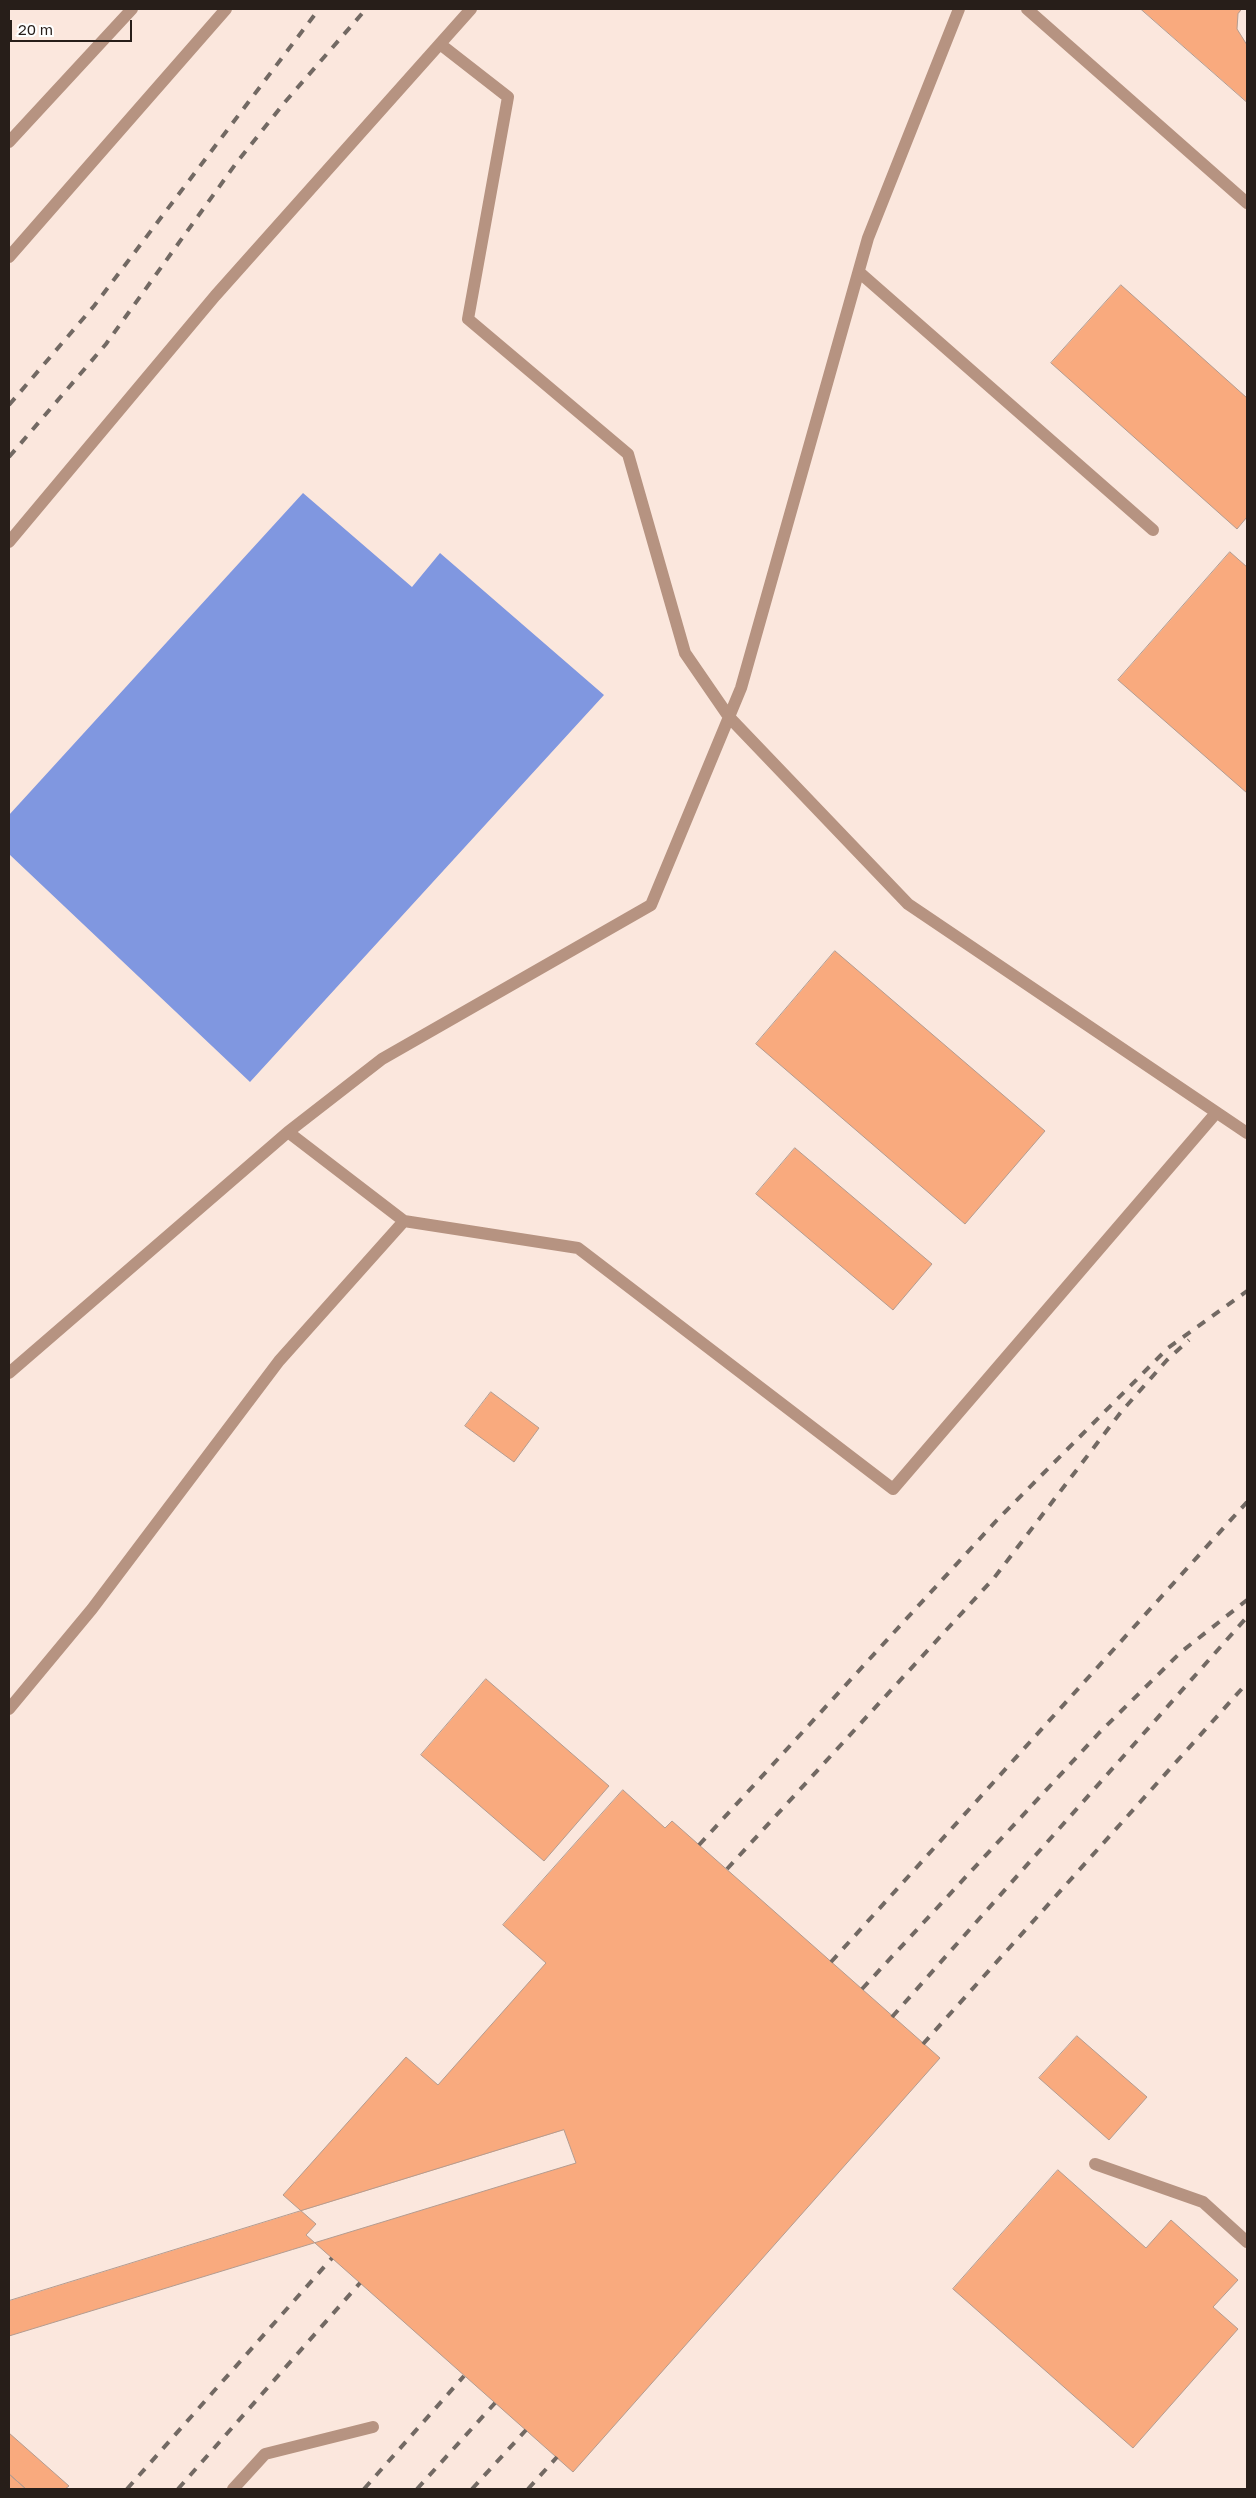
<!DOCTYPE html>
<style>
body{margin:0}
#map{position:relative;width:1256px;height:2498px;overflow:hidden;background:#fff5ef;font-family:"Golos Text",sans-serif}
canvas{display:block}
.frame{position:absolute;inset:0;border:10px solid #271e19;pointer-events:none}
.scale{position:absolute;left:10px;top:20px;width:122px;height:22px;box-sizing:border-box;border:2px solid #271e19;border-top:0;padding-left:6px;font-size:15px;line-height:18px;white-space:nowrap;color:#271e19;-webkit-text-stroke:4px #fff;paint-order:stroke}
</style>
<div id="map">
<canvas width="1256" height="2498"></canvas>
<div class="frame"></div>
<div class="scale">20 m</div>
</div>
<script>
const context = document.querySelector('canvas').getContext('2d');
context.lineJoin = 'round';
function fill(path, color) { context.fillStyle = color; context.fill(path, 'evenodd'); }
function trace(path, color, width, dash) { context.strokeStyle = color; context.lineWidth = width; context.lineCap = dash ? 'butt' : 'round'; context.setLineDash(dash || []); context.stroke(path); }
const built = new Path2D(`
 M9 9H1247V2489H9Z`);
const water = new Path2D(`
 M303 493 412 587 440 553 604 695 250 1082 9 854V815Z`);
const building = new Path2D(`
 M1141 9H1247V102Z
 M1242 9H1247V45L1237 29 1238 14Z
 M1121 285 1247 398V517L1237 529 1051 363Z
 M1230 552 1247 567V793L1118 680Z
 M835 951 1045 1131 965 1224 756 1044Z
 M795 1148 932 1264 893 1310 756 1194Z
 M491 1392 539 1428 514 1462 465 1426Z
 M486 1679 609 1786 544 1861 421 1755Z
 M623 1790 665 1828 672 1821 940 2058 573 2472 306 2235 316 2224 283 2195 406 2057 438 2085 546 1963 503 1925Z
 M1077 2036 1147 2097 1109 2140 1039 2078Z
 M564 2130 576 2163 9 2336V2301Z
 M1058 2170 1146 2248 1171 2220 1238 2280 1213 2307 1238 2329 1133 2448 953 2289Z
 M9 2433 69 2486 65 2489H26L9 2474Z
 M9 2474 26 2489H9Z`);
const service = new Path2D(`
 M1027 9 1247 203
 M440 44 508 97 468 319 628 454 685 653 729 717 908 904 1247 1133
 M9 142 132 9
 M9 257 226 9
 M859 272 1153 530
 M9 542 215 296 471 9
 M288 1132 404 1221 578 1248 893 1489 1216 1113
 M9 1373 288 1132 382 1059 651 905 741 688 868 238 959 9
 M9 1709 92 1609 279 1361 404 1221
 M1095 2164 1203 2202 1247 2242
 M233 2489 265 2454 373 2427`);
const rail = new Path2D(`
 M9 405 94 306 319 9
 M9 457 106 344 237 162 285 102 366 9
 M699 1845 997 1520 1168 1348 1247 1291
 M727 1869 994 1578 1121 1412 1167 1360 1189 1340
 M831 1962 1247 1502
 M862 1989 1099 1733 1181 1652 1247 1600
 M892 2017 1247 1617
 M923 2044 1247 1683
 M127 2489 332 2258
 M178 2489 360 2283
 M364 2489 464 2376
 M417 2489 495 2403
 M472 2489 526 2430
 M528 2489 557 2457`);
fill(built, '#fbe7dd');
fill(water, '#8097e0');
fill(building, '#f9aa7e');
trace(building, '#b49c90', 1);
trace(service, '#b69381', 12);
trace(rail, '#726963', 4, [9, 9]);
</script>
